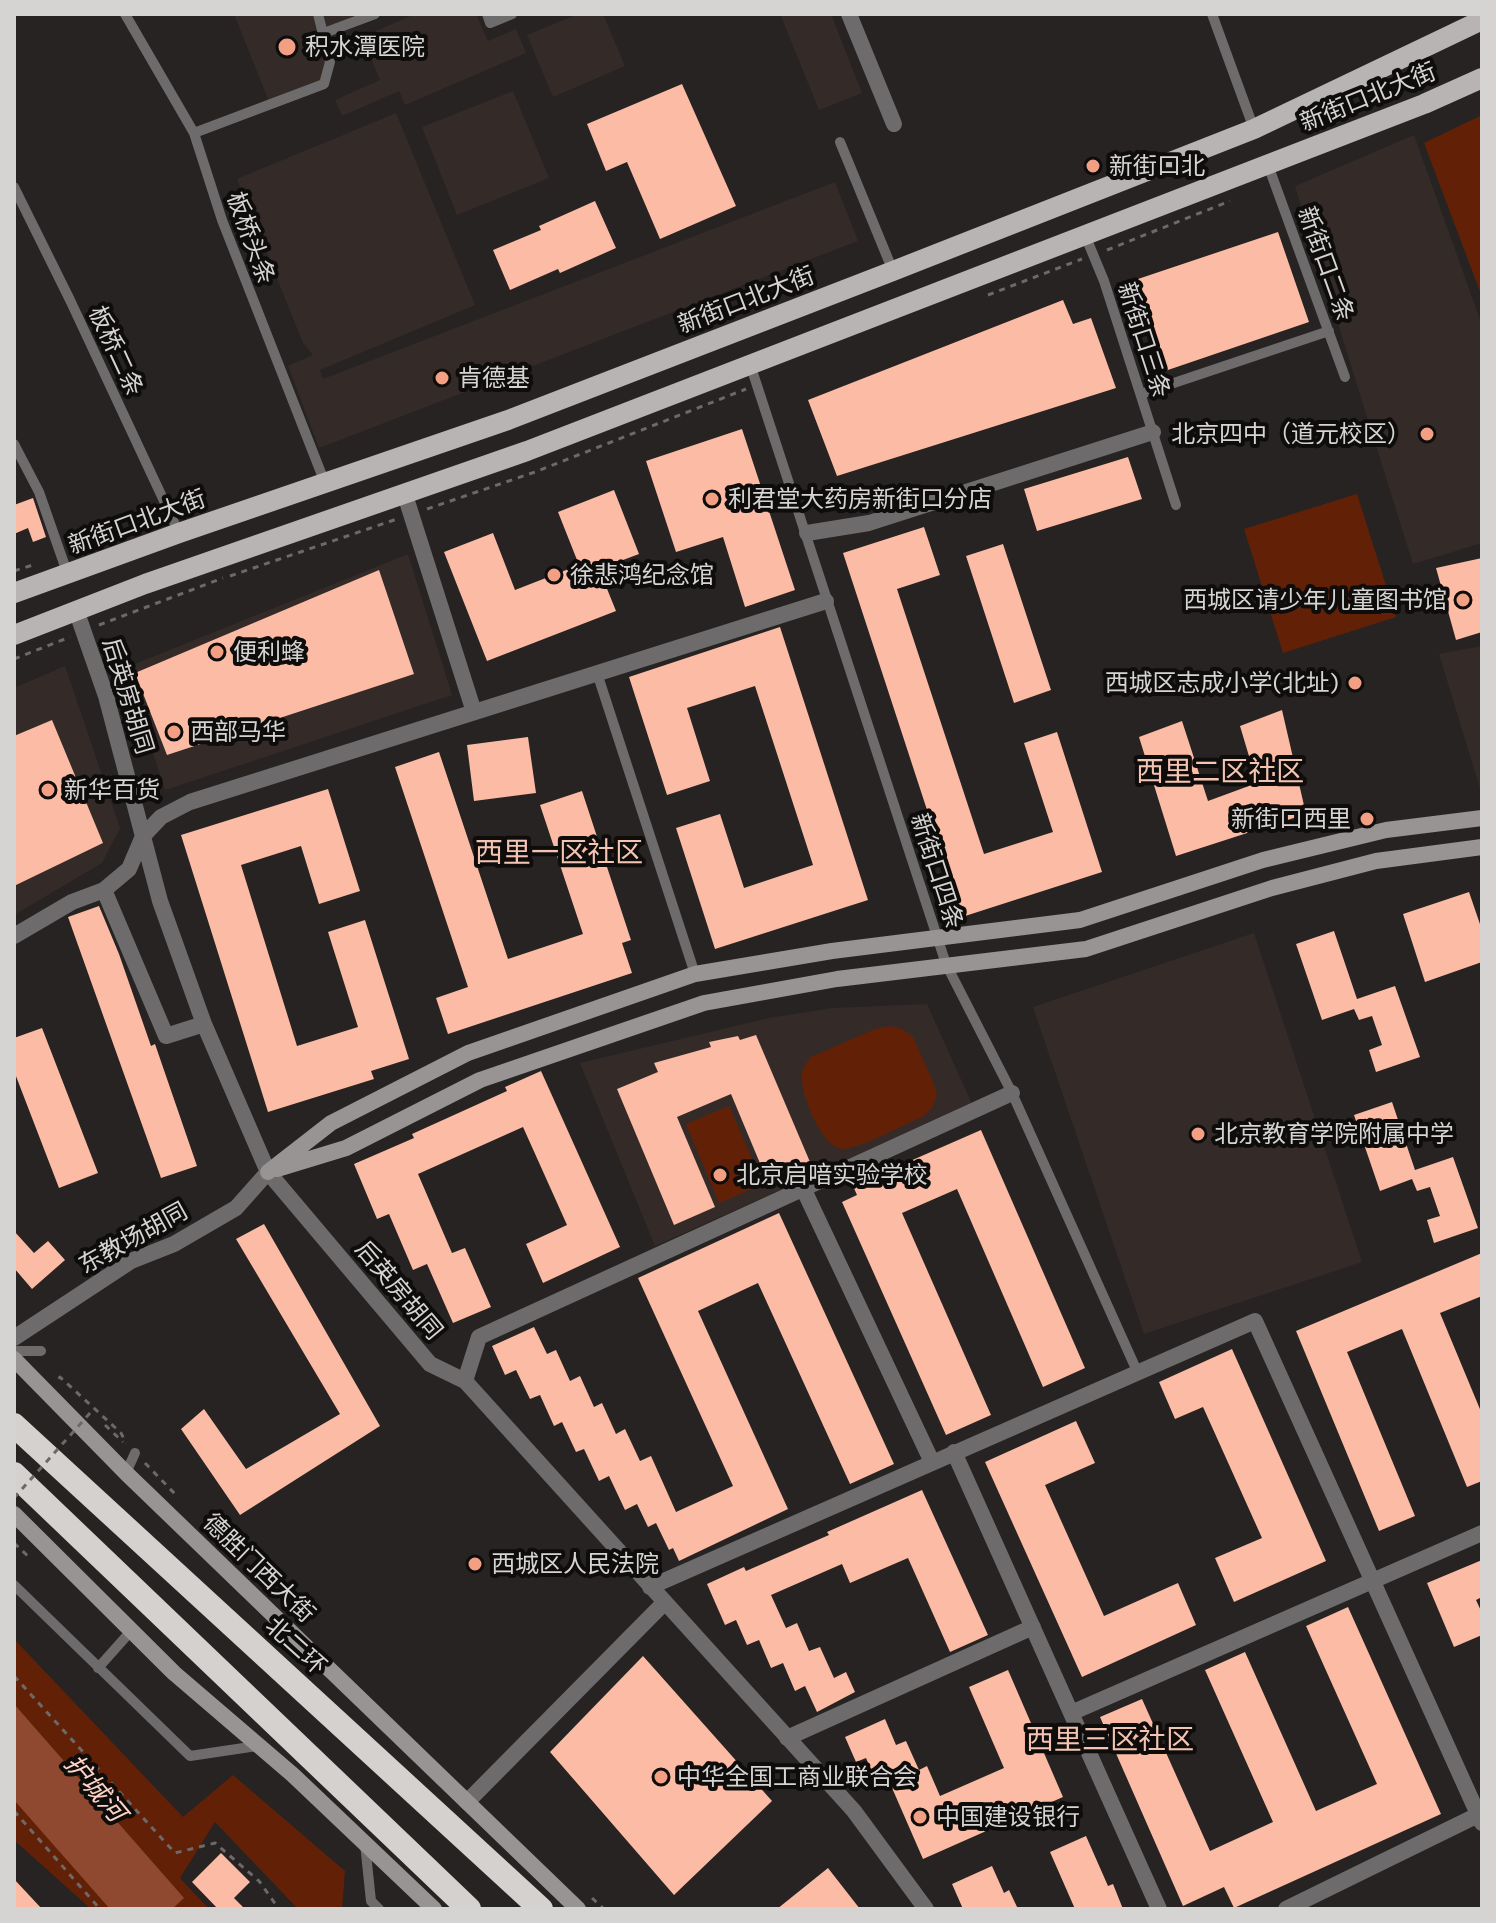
<!DOCTYPE html>
<meta charset="utf-8">
<style>
body{margin:0}
#map{position:relative;width:1496px;height:1923px;overflow:hidden;background:#262322;font-family:Commissioner,sans-serif}
canvas{display:block}
.frame{position:absolute;inset:0;border:16px solid #d6d4d3;pointer-events:none}
</style>
<div id="map">
<canvas width="1496" height="1923"></canvas>
<div class="frame"></div>
</div>
<script>
const context = document.querySelector('canvas').getContext('2d');
context.lineJoin = 'round';
function fill(path, color) { context.fillStyle = color; context.fill(path, 'evenodd'); }
function trace(path, color, width, dash) { context.strokeStyle = color; context.lineWidth = width; context.lineCap = dash ? 'butt' : 'round'; context.setLineDash(dash || []); context.stroke(path); }
function label(font, color, halo, rows, align = 'center') {
  context.font = font + ' Commissioner,"Noto Sans SC",sans-serif'; context.lineWidth = 8; context.setLineDash([]); context.textBaseline = 'middle'; context.strokeStyle = halo; context.fillStyle = color; for (const [text, x, y, turn = 0] of rows) {
    context.save(); context.translate(x, y); context.rotate((+turn || 0) * Math.PI / 180); context.textAlign = isNaN(turn) ? turn : align; if (halo) context.strokeText(text, 0, 0); context.fillText(text, 0, 0); context.restore();
  }
}
const built = new Path2D(`
 M234 14H375L324 33 330 62 324 84 270 104Z
 M415 14H476L488 41 516 29 526 53 405 105 399 91 342 116 335 100 380 80 362 37Z
 M578 14H603L625 66 553 97 527 35Z
 M780 14H831L862 93 819 110Z
 M513 91 549 178 457 215 422 127Z
 M396 113 475 305 320 370 323 379 835 182 858 241 319 448 288 366 313 355 303 343 237 179Z
 M1414 135 1482 325V543L1413 564 1295 186Z
 M408 554 452 695 165 790 125 668Z
 M1482 646V795L1439 654Z
 M65 666 120 828 102 863 14 915V688Z
 M1254 933 1362 1262 1144 1334 1033 1007Z
 M927 1004 972 1104 655 1246 580 1063 769 1018 832 1008Z`);
const green = new Path2D(`
 M1482 115V297L1424 143Z
 M1357 494 1396 617 1283 653 1244 529Z
 M890 1026 902 1029 913 1037 933 1082 937 1094 933 1106 924 1116C907 1123 859 1149 843 1149 822 1149 799 1092 802 1073 803 1066 807 1062 811 1057L875 1029Z
 M729 1106 763 1184 719 1203 686 1124Z
 M14 1639 183 1817 233 1775 345 1871 342 1909H298L215 1822 180 1878 209 1909H91L14 1840Z`);
const water = new Path2D(`
 M14 1704 184 1898 172 1909H110L14 1800Z`);
const building = new Path2D(`
 M682 84 736 206 660 239 627 162 606 171 587 124Z
 M595 201 616 248 560 273 558 269 510 290 493 250 541 230 539 226Z
 M1278 232 1309 322 1165 371 1135 280Z
 M1063 300 1073 324 1091 318 1116 388 837 476 808 400Z
 M742 429 795 590 745 607 723 537 676 552 646 461Z
 M1128 457 1142 499 1037 531 1024 489Z
 M614 490 639 554 599 569 616 611 487 661 444 552 493 533 515 590 579 565 558 512Z
 M33 498 46 537 33 542 28 528 14 534V505Z
 M924 527 940 575 897 589 984 854 1053 832 1024 743 1057 732 1102 872 962 917 843 553Z
 M1003 544 1051 690 1014 703 966 556Z
 M1482 558V632L1456 640 1436 568Z
 M379 570 414 674 167 755 135 673Z
 M780 627 868 900 715 949 676 828 720 814 744 888 813 865 755 686 687 708 710 781 667 795 629 677Z
 M1282 710 1306 814 1176 856 1139 737 1182 721 1208 801 1257 783 1240 726Z
 M52 720 103 843 14 886V736Z
 M528 737 536 793 474 801 467 745Z
 M439 752 508 959 583 934 540 805 582 791 631 940 622 943 632 973 448 1034 436 998 468 987 395 767Z
 M328 789 360 891 319 904 301 846 241 865 297 1046 358 1027 328 932 365 920 409 1059 371 1071 374 1079 268 1112 181 835Z
 M1469 892 1482 930V962L1425 982 1403 914Z
 M99 906 119 954 151 1046 155 1044 197 1166 161 1178 68 917Z
 M1334 931 1357 999 1395 986 1420 1057 1376 1072 1369 1050 1382 1045 1372 1016 1359 1020 1354 1009 1322 1020 1296 944Z
 M42 1028 98 1173 59 1188 14 1071V1038Z
 M756 1035 810 1162 767 1180 731 1094 677 1117 715 1207 674 1225 617 1089 658 1072 654 1063 711 1047 709 1042 738 1036 740 1040Z
 M541 1071 620 1247 543 1283 526 1244 567 1225 523 1127 418 1174 452 1253 465 1248 491 1307 453 1323 427 1264 413 1270 389 1214 377 1219 354 1164 414 1138 412 1134 507 1091 505 1087Z
 M1392 1102 1415 1170 1453 1157 1478 1228 1434 1243 1427 1220 1440 1216 1430 1187 1417 1191 1412 1179 1380 1191 1354 1115Z
 M981 1130 1085 1368 1043 1387 957 1189 902 1213 991 1415 946 1435 842 1202 857 1195 853 1186Z
 M779 1213 894 1464 850 1484 758 1283 698 1311 788 1509 679 1561 673 1548 669 1550 656 1523 648 1527 637 1504 625 1510 609 1476 599 1481 584 1449 576 1452 562 1422 554 1426 540 1395 530 1399 516 1370 505 1375 492 1346 534 1327 547 1354 556 1350 570 1381 580 1376 594 1407 602 1403 616 1434 625 1429 640 1461 651 1456 676 1512 733 1486 638 1278Z
 M264 1224 380 1426 240 1515 181 1429 204 1409 246 1469 340 1414 236 1239Z
 M14 1231 34 1253 48 1241 65 1260 32 1289 14 1268Z
 M1482 1253V1296L1440 1313 1482 1414V1481L1467 1487 1402 1329 1347 1352 1415 1516 1379 1531 1296 1331Z
 M1232 1349 1326 1561 1234 1602 1215 1558 1262 1538 1203 1407 1175 1419 1159 1382Z
 M1076 1421 1095 1463 1045 1485 1104 1616 1178 1583 1196 1625 1082 1677 985 1462Z
 M922 1490 988 1635 950 1652 908 1558 850 1583 842 1564 771 1595 786 1628 797 1623 809 1651 820 1647 834 1678 846 1672 855 1692 817 1712 805 1686 795 1691 783 1663 771 1668 759 1640 747 1645 736 1620 725 1625 707 1584 744 1567 746 1571 829 1535 827 1532Z
 M1482 1560V1597L1476 1600 1482 1613V1635L1454 1647 1427 1583Z
 M1348 1607 1441 1814 1234 1908 1224 1887 1183 1906 1100 1717 1142 1699 1210 1851 1273 1822 1205 1670 1245 1652 1316 1811 1377 1784 1306 1626Z
 M643 1656 772 1801 674 1895 550 1752Z
 M1008 1670 1063 1797 923 1859 889 1781 878 1786 866 1758 856 1762 845 1737 885 1719 896 1745 906 1741 919 1770 927 1766 940 1796 1004 1768 969 1687Z
 M1086 1836 1108 1886 1113 1884 1123 1909H1075L1050 1852Z
 M221 1853 250 1882 234 1898 245 1909H218L192 1882Z
 M992 1866 1004 1893 1009 1890 1018 1909H963L952 1884Z
 M828 1868 860 1909H777Z
 M14 1879 42 1909H14Z`);
const path = new Path2D(`
 M1107 250 1230 201
 M988 295 1082 259
 M427 509 535 472 746 389
 M14 571 36 564
 M230 576 397 519
 M99 625 223 578
 M14 659 70 637
 M59 1379 60 1377 121 1433 126 1443
 M105 1425 123 1442
 M145 1463 176 1495
 M14 1543 30 1558
 M14 1676 175 1853 215 1843 259 1881 279 1909
 M14 1811 100 1909
 M592 1898 604 1909`);
const lane = new Path2D(`
 M125 14 194 133 222 220 325 483
 M487 14 490 23 512 14
 M1212 14 1254 129
 M324 33 375 14
 M194 133 324 84 330 62 318 14
 M840 142 893 271
 M1268 165 1345 377
 M14 187 70 300 179 533
 M1085 235 1104 281 1176 505
 M750 364 946 964 1012 1093 1137 1371
 M1141 394 1329 331
 M14 444 39 492 68 575
 M597 673 695 974
 M14 1351H41
 M126 1473 135 1453
 M14 1585 190 1756 257 1746
 M98 1668 131 1631
 M365 1844 371 1901 379 1909`);
const street = new Path2D(`
 M849 14 894 124
 M405 495 474 712
 M807 533 869 523 1153 432
 M76 610 106 696 160 901 204 1024 268 1172 430 1364 465 1381 854 1811 926 1909
 M104 890 166 1036 204 1024
 M14 936 72 902 104 890 129 869 143 836 161 817 190 802 826 601
 M803 1188 932 1462
 M14 1338 131 1261 174 1244 236 1208 268 1172
 M465 1381 479 1337 1012 1093
 M954 1452 1159 1909
 M650 1587 1255 1321 1482 1823
 M1071 1713 1482 1533
 M787 1738 1033 1627
 M467 1802 665 1602
 M1286 1909 1478 1815`);
const secondary = new Path2D(`
 M277 1169 346 1148 480 1080 704 1003 837 979 1086 949 1272 888 1376 861 1482 847
 M268 1172 331 1123 468 1053 695 974 832 951 1080 920 1263 860 1386 830 1482 818
 M14 1359 126 1473 578 1909
 M14 1514 174 1673 293 1775 434 1909`);
const primary = new Path2D(`
 M14 593 179 533 508 420 893 271 1254 129 1482 20
 M14 635 145 584 527 451 1424 104 1482 78`);
const highway = new Path2D(`
 M14 1425 541 1909
 M14 1474 469 1909`);
const pathBridge = new Path2D(`
 M14 1498 91 1412`);
const markers = [
 [287,47,10,"#f39f83"],
 [1093,166,8,"#f39f83"],
 [442,378,8,"#f39f83"],
 [1427,434,8,"#f39f83"],
 [712,499,8,"#f39f83"],
 [554,575,8,"#f39f83"],
 [1463,600,8,"#f39f83"],
 [217,652,8,"#f39f83"],
 [1355,683,8,"#f39f83"],
 [174,732,8,"#f39f83"],
 [48,790,8,"#f39f83"],
 [1367,819,8,"#f39f83"],
 [1198,1134,8,"#f39f83"],
 [720,1175,8,"#f39f83"],
 [475,1564,8,"#f39f83"],
 [661,1777,8,"#f39f83"],
 [920,1817,8,"#f39f83"]
];
const poiNames = [
 ["积水潭医院",305,47],
 ["新街口北",1109,166],
 ["肯德基",458,378],
 ["北京四中（道元校区）",1411,434,"right"],
 ["利君堂大药房新街口分店",728,499],
 ["徐悲鸿纪念馆",570,575],
 ["西城区请少年儿童图书馆",1447,600,"right"],
 ["便利蜂",233,652],
 ["西城区志成小学(北址)",1339,683,"right"],
 ["西部马华",190,732],
 ["新华百货",64,790],
 ["新街口西里",1351,819,"right"],
 ["北京教育学院附属中学",1214,1134],
 ["北京启喑实验学校",736,1175],
 ["西城区人民法院",491,1564],
 ["中华全国工商业联合会",677,1777],
 ["中国建设银行",936,1817]
];
const streetNames = [
 ["新街口北大街",1368,97,-22],
 ["板桥头条",251,238,70],
 ["新街口二条",1326,264,70],
 ["新街口北大街",746,300,-21],
 ["新街口三条",1144,340,72],
 ["板桥二条",116,351,65],
 ["新街口北大街",137,522,-20],
 ["后英房胡同",128,696,73],
 ["新街口四条",937,871,72],
 ["东教场胡同",133,1238,-29],
 ["后英房胡同",399,1290,50],
 ["德胜门西大街",259,1568,44],
 ["北二环",296,1646,42]
];
const waterNames = [
 ["护城河",95,1788,50]
];
const quarterNames = [
 ["西里二区社区",1220,772],
 ["西里一区社区",559,853],
 ["西里三区社区",1110,1740]
];
fill(built, '#342b28');
fill(green, '#622107');
fill(water, '#8f4930');
fill(building, '#fcbba4');
trace(path, '#6c6968', 3, [6, 6]);
trace(lane, '#6d6b6b', 10);
trace(street, '#6d6b6b', 16);
trace(secondary, '#979493', 16);
trace(primary, '#b7b4b3', 20);
trace(highway, '#d4d1cf', 24);
trace(pathBridge, '#6c6968', 3, [6, 6]);
for (const [x, y, r, color] of markers) { const dot = new Path2D(); dot.arc(x, y, r, 0, 2 * Math.PI); context.fillStyle = color; context.fill(dot); trace(dot, '#0e0d0c', 3); }
label('24px', '#d6d4d3', '#0e0d0c', poiNames, 'left');
label('24px', '#d6d4d3', '#0e0d0c', streetNames);
label('italic 26px', '#ffd4c5', '#0e0d0c', waterNames);
label('28px', '#f4c4b3', '#0e0d0c', quarterNames);
</script>
